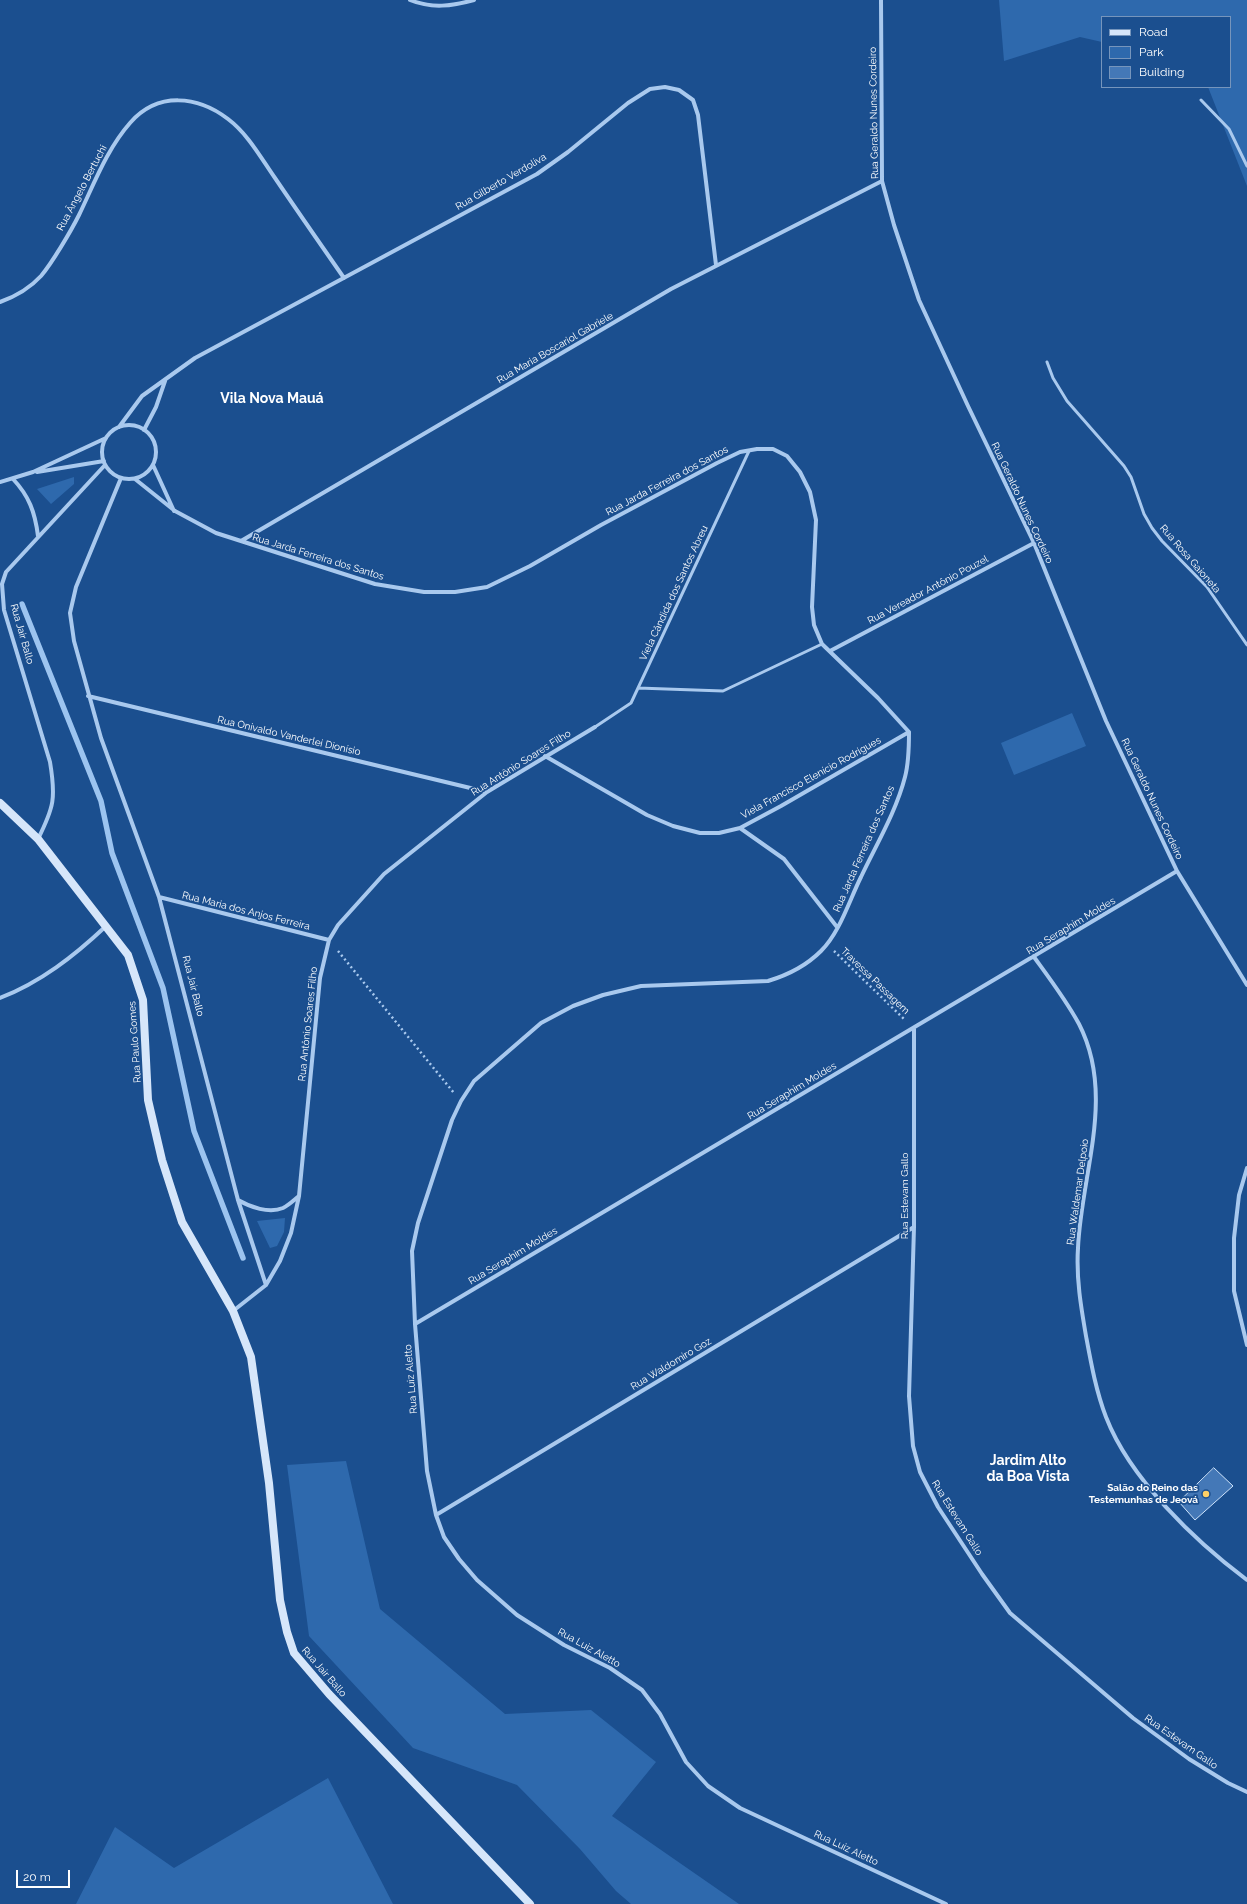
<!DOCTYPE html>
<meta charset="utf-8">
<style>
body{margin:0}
#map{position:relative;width:1247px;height:1904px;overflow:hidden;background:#1b4f8f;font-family:Raleway,sans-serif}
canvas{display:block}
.legend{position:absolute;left:1101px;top:16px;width:130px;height:72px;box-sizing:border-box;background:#1b4f8f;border:1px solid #7695bc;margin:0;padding:5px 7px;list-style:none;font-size:12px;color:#fff}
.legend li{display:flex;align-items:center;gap:8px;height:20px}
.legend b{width:20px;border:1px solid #7695bc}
.scale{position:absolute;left:16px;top:1870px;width:54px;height:18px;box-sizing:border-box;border:2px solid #fff;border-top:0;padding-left:5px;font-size:12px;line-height:14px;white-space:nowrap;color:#fff;-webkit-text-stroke:3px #1b4f8f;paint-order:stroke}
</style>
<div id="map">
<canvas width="1247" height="1904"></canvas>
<ul class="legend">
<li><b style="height:5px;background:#d6e6fa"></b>Road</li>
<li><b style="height:11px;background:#2e69ad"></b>Park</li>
<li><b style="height:11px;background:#4478b7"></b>Building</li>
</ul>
<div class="scale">20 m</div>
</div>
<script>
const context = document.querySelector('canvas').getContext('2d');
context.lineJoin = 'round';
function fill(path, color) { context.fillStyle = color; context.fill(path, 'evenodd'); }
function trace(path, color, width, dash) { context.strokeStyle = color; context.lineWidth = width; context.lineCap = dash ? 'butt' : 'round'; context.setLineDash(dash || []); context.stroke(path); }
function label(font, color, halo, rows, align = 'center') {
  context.font = font + ' Raleway,sans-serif'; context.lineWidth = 3.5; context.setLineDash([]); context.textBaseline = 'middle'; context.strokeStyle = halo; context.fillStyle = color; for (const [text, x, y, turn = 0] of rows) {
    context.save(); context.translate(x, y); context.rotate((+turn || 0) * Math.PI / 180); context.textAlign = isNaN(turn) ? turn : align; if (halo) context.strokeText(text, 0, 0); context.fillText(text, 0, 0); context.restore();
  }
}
const green = new Path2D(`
 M999 0H1247V186L1208 87H1230V17H1102V42L1080 37 1004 61Z
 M74 477V484L51 504 37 489Z
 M1072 713 1086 746 1014 775 1001 743Z
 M285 1218 284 1232 277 1246 270 1248 257 1221Z
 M346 1461 380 1609 505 1714 591 1710 656 1762 612 1816 739 1904H631L616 1891 580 1849 517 1785 413 1748 309 1636 287 1465Z
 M328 1778 393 1904H76L115 1827 174 1868Z`);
const stream = new Path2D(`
 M22 604 101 801 112 853 163 988 194 1131 243 1258`);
const building = new Path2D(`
 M1214 1468 1233 1486 1195 1520 1179 1502Z`);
const path = new Path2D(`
 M338 951 454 1093
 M834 951 905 1020`);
const service = new Path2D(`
 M1201 100 1229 129 1247 166
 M1047 362 1053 378 1067 401 1124 466 1131 477 1144 514 1152 528 1162 541 1207 587 1247 645
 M638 688 723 691 822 644
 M595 727 631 703 749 451`);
const minor = new Path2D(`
 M410 0C432 9 452 6 474 0
 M881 0 882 181 894 225 919 300 968 406 1034 543 1106 721 1177 871 1247 985
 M0 302C14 297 30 288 41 276 52 263 71 231 79 215 94 184 107 149 130 123 158 91 198 96 228 119 248 134 261 158 275 178 298 212 321 245 344 278
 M102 452a27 27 0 1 1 54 0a27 27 0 1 1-54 0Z
 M119 427 142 396 195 358 537 174 568 152 628 103 650 89 665 87 679 90 693 100 698 115 716 265
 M144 430 156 407 165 381
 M153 465 174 511
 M37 472 104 461
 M121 478 76 587 70 613 74 641 101 738 159 897 238 1200 266 1285
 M13 479C29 496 35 512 38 536
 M135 479 175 511 216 533 375 584 424 592H455L487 587 530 566 601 525 717 463 740 452 757 449H773L787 456 800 472 810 492 816 520 812 607 814 625 822 644 878 698 909 732C909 747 909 762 905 777 896 812 876 845 861 877 849 901 840 932 821 951 806 966 788 975 768 981L641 986 603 995 573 1006 541 1023 474 1081 461 1101 452 1120 418 1223 412 1251 415 1324 427 1471 436 1515 444 1537 459 1559 477 1580 517 1615 564 1645 610 1668 642 1690 660 1714 686 1762 708 1786 740 1808 946 1904
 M0 482 33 472 106 438
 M241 541 671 289 882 181
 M830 651 1034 543
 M88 696 487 792
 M545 756 647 815 673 826 700 833H719L740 828 781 806 909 732
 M740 828 784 859 837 927
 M38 839C54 807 56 798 50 762L4 610 2 584 6 572 105 465
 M159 897 329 940
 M1034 957C1050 979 1066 1000 1079 1024 1116 1096 1081 1174 1078 1248 1076 1278 1081 1307 1086 1336 1091 1363 1096 1391 1106 1417 1130 1479 1195 1541 1247 1580
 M0 998C41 982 74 956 105 927
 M914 1029V1227L909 1396 913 1446 920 1472 938 1507 982 1574 1010 1613 1133 1718 1189 1759 1228 1783 1247 1792
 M1247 1168 1239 1195 1234 1238V1291L1247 1345
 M238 1200C250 1207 269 1214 283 1208 289 1205 294 1200 299 1196
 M233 1311 266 1285 280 1261 291 1233 299 1196 320 978 329 940 338 925 384 874 487 792 595 727
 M415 1324 1177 871
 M436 1515 914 1227`);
const secondary = new Path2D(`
 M0 803 38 839 128 955 143 1000 148 1100 162 1160 182 1222 233 1311 251 1357 269 1483 280 1600 287 1632 294 1653 329 1694 530 1904`);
const markers = [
 [1206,1494,4,"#ffd166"]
];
const streetNames = [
 ["Rua Geraldo Nunes Cordeiro",874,113,-91],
 ["Rua Gilberto Verdoliva",501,182,-30],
 ["Rua Ângelo Bertuchi",82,188,-62],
 ["Rua Maria Boscariol Gabriele",555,348,-30],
 ["Rua Jarda Ferreira dos Santos",667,481,-28],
 ["Rua Geraldo Nunes Cordeiro",1022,503,65],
 ["Rua Jarda Ferreira dos Santos",318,557,17],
 ["Rua Rosa Gaioneta",1190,559,49],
 ["Rua Vereador Antônio Pouzel",928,590,-28],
 ["Viela Cândida dos Santos Abreu",674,593,-65],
 ["Rua Jair Ballo",22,634,74],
 ["Rua Onivaldo Vanderlei Dionísio",289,736,13],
 ["Rua Antônio Soares Filho",521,763,-32],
 ["Viela Francisco Elenício Rodrigues",811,778,-29],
 ["Rua Geraldo Nunes Cordeiro",1152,799,65],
 ["Rua Jarda Ferreira dos Santos",864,849,-66],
 ["Rua Maria dos Anjos Ferreira",246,911,14],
 ["Rua Seraphim Moldes",1071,926,-31],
 ["Travessa Passagem",875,981,44],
 ["Rua Jair Ballo",193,986,76],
 ["Rua Antônio Soares Filho",308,1024,-84],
 ["Rua Paulo Gomes",135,1042,-94],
 ["Rua Seraphim Moldes",792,1091,-31],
 ["Rua Waldemar Delpoio",1078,1192,-82],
 ["Rua Estevam Gallo",905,1196,-90],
 ["Rua Seraphim Moldes",513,1256,-31],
 ["Rua Waldomiro Goz",671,1364,-31],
 ["Rua Luiz Aletto",411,1379,-95],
 ["Rua Estevam Gallo",957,1518,58],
 ["Rua Luiz Aletto",589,1648,29],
 ["Rua Jair Ballo",324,1672,49],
 ["Rua Estevam Gallo",1181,1742,35],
 ["Rua Luiz Aletto",846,1848,25]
];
const poiNames = [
 ["Salão do Reino das",1198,1488],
 ["Testemunhas de Jeová",1198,1500]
];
const districtNames = [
 ["Vila Nova Mauá",272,399],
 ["Jardim Alto",1028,1461],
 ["da Boa Vista",1028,1477]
];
fill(green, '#2e69ad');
trace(stream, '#9cc4f0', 5.5);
fill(building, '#4478b7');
trace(building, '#cfe3fa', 1);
trace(path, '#a9c9ee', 2.5, [2, 3]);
trace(service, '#a9c9ee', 3);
trace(minor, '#a9c9ee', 4);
trace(secondary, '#d6e6fa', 8);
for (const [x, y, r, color] of markers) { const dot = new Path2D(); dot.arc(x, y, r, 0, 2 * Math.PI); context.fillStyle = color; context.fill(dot); trace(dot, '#1b4f8f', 1.5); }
label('10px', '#fff', '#1b4f8f', streetNames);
label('bold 10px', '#fff', '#1b4f8f', poiNames, 'right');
label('bold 14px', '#fff', '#1b4f8f', districtNames);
</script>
